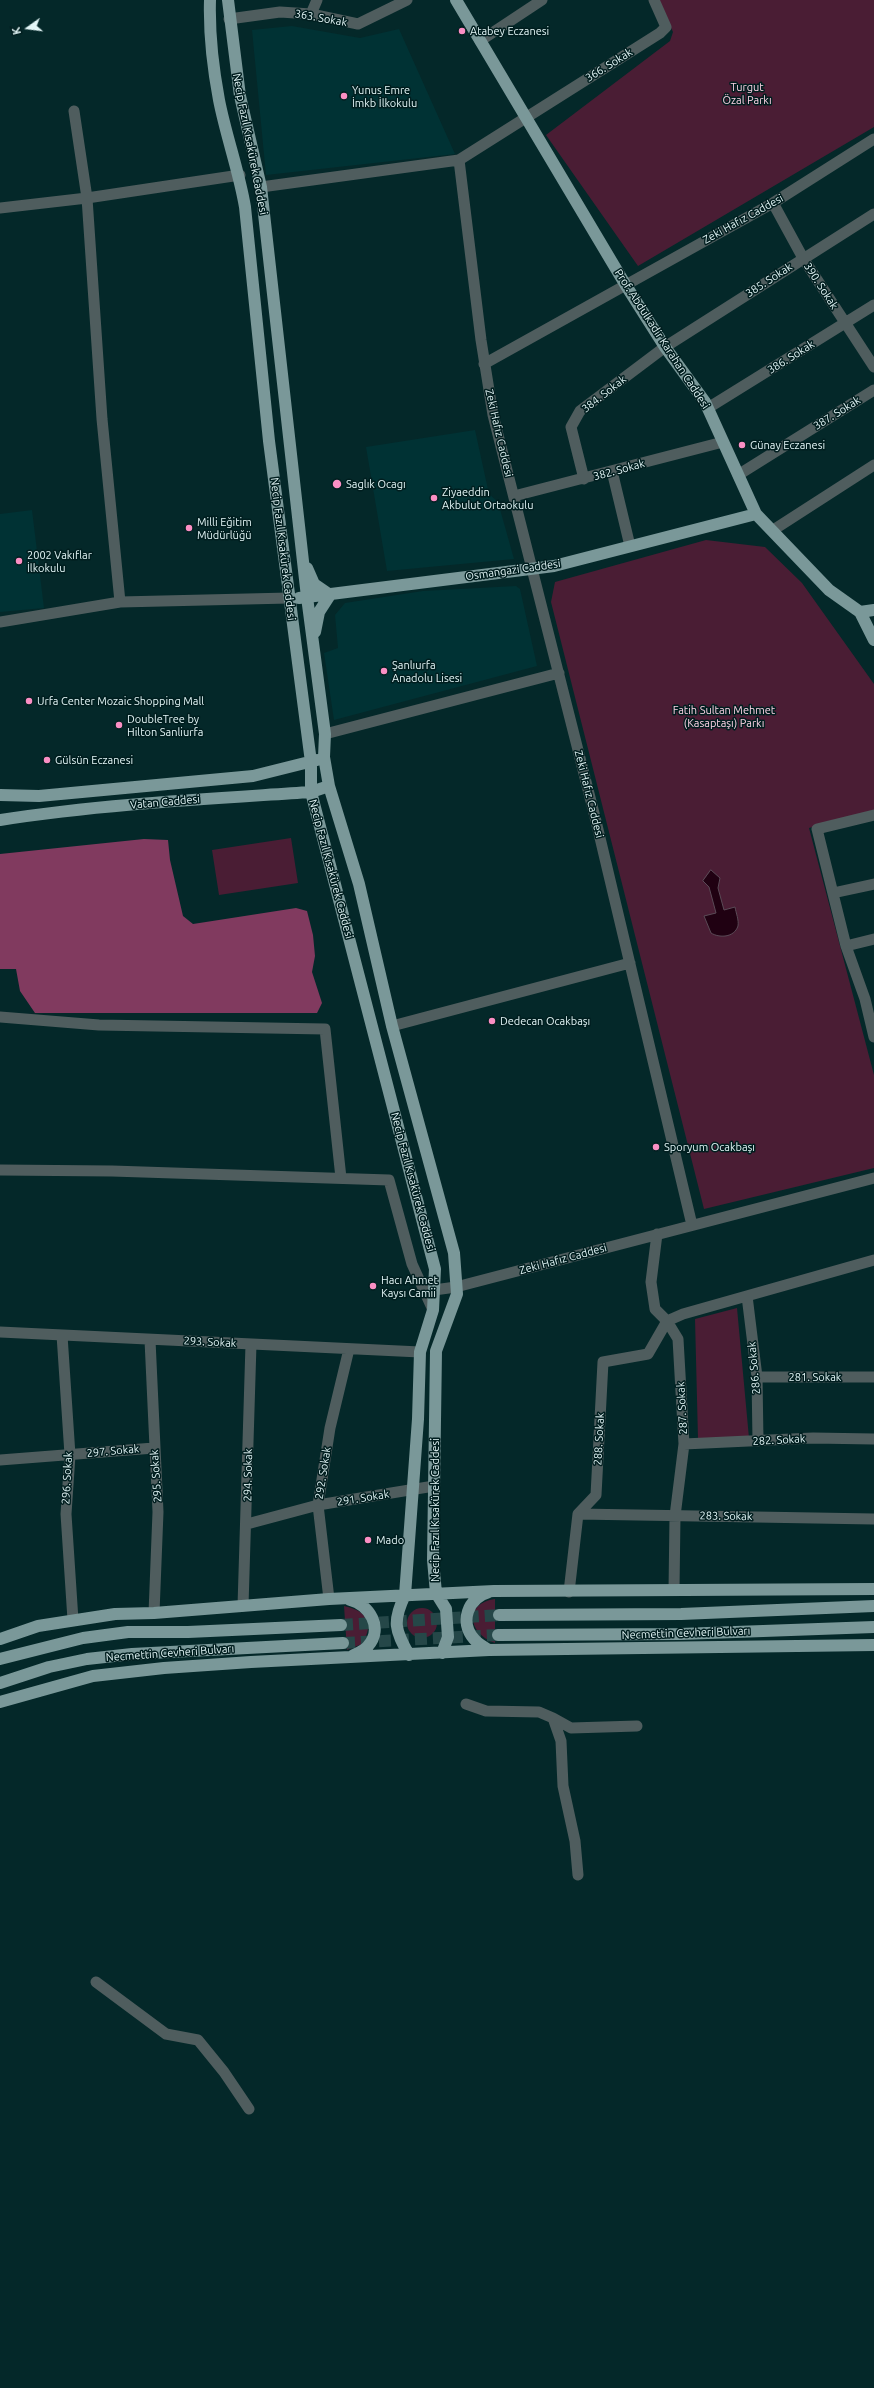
<!DOCTYPE html>
<meta charset="utf-8">
<style>
body{margin:0}
#map{position:relative;width:874px;height:2388px;overflow:hidden;background:#042829;font-family:Ubuntu,sans-serif}
canvas{display:block}
.north{position:absolute;left:8px;top:8px;width:40px;height:40px;-webkit-text-stroke:3px #001e1f;paint-order:stroke;rotate:256deg;font-size:11px;font-weight:700;line-height:16px;text-align:center;color:#e2f5f6}
.north::after{content:'';display:block;margin:auto;width:14px;height:18px;background:#e2f5f6;clip-path:polygon(50% 0,100% 100%,50% 72%,0 100%)}
</style>
<div id="map">
<canvas width="874" height="2388"></canvas>
<div class="north">K</div>
</div>
<script>
const context = document.querySelector('canvas').getContext('2d');
context.lineJoin = 'round';
function fill(path, color) { context.fillStyle = color; context.fill(path, 'evenodd'); }
function trace(path, color, width, dash) { context.strokeStyle = color; context.lineWidth = width; context.lineCap = dash ? 'butt' : 'round'; context.setLineDash(dash || []); context.stroke(path); }
function label(font, color, halo, rows, align = 'center') {
  context.font = font + ' Ubuntu,sans-serif'; context.lineWidth = 3; context.setLineDash([]); context.textBaseline = 'middle'; context.strokeStyle = halo; context.fillStyle = color; for (const [text, x, y, turn = 0] of rows) {
    context.save(); context.translate(x, y); context.rotate((+turn || 0) * Math.PI / 180); context.textAlign = isNaN(turn) ? turn : align; if (halo) context.strokeText(text, 0, 0); context.fillText(text, 0, 0); context.restore();
  }
}
const built = new Path2D(`
 M292 26 360 38 399 29 455 154 266 175 252 30Z
 M475 430 489 494 498 502 514 559 387 571 366 447Z
 M32 510 44 608 0 612V514Z
 M516 586 520 589 537 666 334 720 324 653 338 648 335 615 345 603 423 591Z`);
const green = new Path2D(`
 M658 0H874V127L638 266 546 135 670 41 673 32Z
 M706 540 765 547 802 583 874 684V810L809 828 874 1075V1168L704 1209 551 602 555 582Z
 M291 838 298 883 219 895 212 850Z
 M737 1308 749 1438 698 1439 695 1319Z
 M495 1599V1643C467 1633 464 1603 495 1599Z
 M344 1606C367 1611 375 1623 362 1644L347 1650Z
 M407 1623a15 15 0 1 1 30 0a15 15 0 1 1-30 0Z`);
const forest = new Path2D(`
 M144 839 168 840 170 860 183 916 193 924 296 908 307 911 313 935 315 956 312 972 322 1003 317 1013H35L20 991 16 969H0V854Z`);
const water = new Path2D(`
 M711 870 720 878 718 888 724 910 735 907C736 913 739 920 738 926 734 938 719 938 711 933L704 916 716 913 709 887 703 881Z`);
const majorTunnel = new Path2D(`
 M341 1625 499 1615
 M343 1643 498 1635`);
const minor = new Path2D(`
 M311 14 317 0
 M229 19 280 12 311 14 358 24 407 0
 M480 41 542 0
 M74 111 87 198 102 419 120 602
 M459 160 481 340 493 415 596 821 692 1225
 M261 187 459 160 660 33 666 27 654 0
 M773 203 803 258 874 367
 M0 208 87 198 240 175
 M484 364 773 203 874 139
 M708 408 874 305
 M612 471 630 546
 M738 475 874 390
 M584 479 571 427 580 411 665 347 874 214
 M514 496 723 442
 M773 530 874 465
 M0 622 120 602 289 598
 M325 734 559 673
 M874 815 817 829 846 946 865 999 874 1037
 M833 893 874 884
 M846 946 874 939
 M0 1017 99 1025 325 1029 341 1178
 M392 1026 630 963
 M0 1170 112 1171 389 1180 412 1264 433 1310
 M657 1234 651 1282 655 1309 667 1321 678 1339 684 1444 675 1516 674 1590
 M434 1290 456 1287 874 1178
 M747 1296 757 1377 758 1441
 M0 1332 420 1352
 M62 1335 70 1455 66 1514 73 1620
 M150 1340 158 1512 154 1613
 M757 1377H874
 M684 1444 813 1438 874 1439
 M0 1460 154 1448
 M578 1514 874 1519
 M247 1524 318 1505 434 1486
 M569 1592 578 1514 596 1495 603 1362 648 1354 667 1321 683 1314 874 1260
 M329 1599 318 1505 330 1428 349 1349
 M243 1606 251 1344
 M466 1704 486 1711 539 1712 553 1718 561 1741 563 1786 575 1841 578 1875
 M553 1718 571 1728 637 1726
 M96 1982 166 2034 198 2040 224 2072 249 2109`);
const major = new Path2D(`
 M210 0C209 33 213 68 219 100 226 136 239 171 245 207L269 441 311 762V792L435 1269 433 1310 420 1352 418 1419 405 1595C392 1622 395 1630 409 1655
 M228 0 240 96 261 187 307 597 325 734 324 757 329 786 359 884 392 1026 454 1253 457 1294 436 1351 433 1560 436 1593 446 1609 448 1637 442 1653
 M456 0 625 284 665 347 705 402 756 514 829 590 860 612 874 640
 M307 568 314 584 330 595 319 612 315 632
 M299 598 554 566 756 514
 M860 612 874 610
 M0 795 39 796 253 776 317 760
 M0 820C103 804 207 799 311 792L329 786
 M489 1592C468 1598 459 1622 474 1639 478 1644 484 1647 489 1650
 M350 1600C369 1604 384 1628 368 1646 364 1651 358 1653 352 1656
 M499 1615 681 1614 874 1606
 M498 1635 680 1634 874 1627
 M0 1639 38 1626 115 1614 154 1613 329 1599 494 1591 874 1589
 M0 1659 83 1638 128 1632H188L341 1625
 M0 1683 49 1667 87 1659 132 1654 343 1643
 M0 1702 93 1676 164 1668 251 1662 489 1650 874 1645`);
const markers = [
 [462,31,4,"#fb8fc4"],
 [344,96,4,"#fb8fc4"],
 [742,445,4,"#fb8fc4"],
 [337,484,5,"#fb8fc4"],
 [434,498,4,"#fb8fc4"],
 [189,528,4,"#fb8fc4"],
 [19,561,4,"#fb8fc4"],
 [384,671,4,"#fb8fc4"],
 [29,701,4,"#fb8fc4"],
 [119,725,4,"#fb8fc4"],
 [47,760,4,"#fb8fc4"],
 [492,1021,4,"#fb8fc4"],
 [656,1147,4,"#fb8fc4"],
 [373,1286,4,"#fb8fc4"],
 [368,1540,4,"#fb8fc4"]
];
const streetNames = [
 ["363. Sokak",321,18,10],
 ["366. Sokak",609,65,-32],
 ["Necip Fazıl Kısakürek Caddesi",250,144,79],
 ["Zeki Hafız Caddesi",743,219,-29],
 ["385. Sokak",769,280,-33],
 ["390. Sokak",821,286,57],
 ["Prof. Abdulkadir Karahan Caddesi",662,339,57],
 ["386. Sokak",791,357,-32],
 ["384. Sokak",604,394,-38],
 ["387. Sokak",837,413,-32],
 ["Zeki Hafız Caddesi",499,433,77],
 ["382. Sokak",619,470,-15],
 ["Necip Fazıl Kısakürek Caddesi",283,549,83],
 ["Osmangazi Caddesi",513,570,-8],
 ["Zeki Hafız Caddesi",589,794,76],
 ["Vatan Caddesi",165,802,-5],
 ["Necip Fazıl Kısakürek Caddesi",331,869,75],
 ["Necip Fazıl Kısakürek Caddesi",413,1182,75],
 ["Zeki Hafız Caddesi",563,1259,-15],
 ["293. Sokak",210,1342,3],
 ["286. Sokak",754,1368,-95],
 ["281. Sokak",815,1377],
 ["287. Sokak",682,1408,-93],
 ["288. Sokak",599,1439,-87],
 ["282. Sokak",779,1440,-3],
 ["297. Sokak",113,1451,-5],
 ["292. Sokak",323,1473,-81],
 ["294. Sokak",248,1475,-89],
 ["295. Sokak",156,1476,-94],
 ["296. Sokak",67,1478,-87],
 ["291. Sokak",363,1498,-9],
 ["Necip Fazıl Kısakürek Caddesi",435,1510,-90],
 ["283. Sokak",726,1516,1],
 ["Necmettin Cevheri Bulvarı",686,1633,-2],
 ["Necmettin Cevheri Bulvarı",170,1653,-4]
];
const poiNames = [
 ["Atabey Eczanesi",470,31],
 ["Yunus Emre",352,90],
 ["İmkb İlkokulu",352,103],
 ["Günay Eczanesi",750,445],
 ["Saglık Ocagı",346,484],
 ["Ziyaeddin",442,492],
 ["Akbulut Ortaokulu",442,505],
 ["Milli Eğitim",197,522],
 ["Müdürlüğü",197,535],
 ["2002 Vakıflar",27,555],
 ["İlkokulu",27,568],
 ["Şanlıurfa",392,665],
 ["Anadolu Lisesi",392,678],
 ["Urfa Center Mozaic Shopping Mall",37,701],
 ["DoubleTree by",127,719],
 ["Hilton Sanliurfa",127,732],
 ["Gülsün Eczanesi",55,760],
 ["Dedecan Ocakbaşı",500,1021],
 ["Sporyum Ocakbaşı",664,1147],
 ["Hacı Ahmet",381,1280],
 ["Kaysı Camii",381,1293],
 ["Mado",376,1540]
];
const parkNames = [
 ["Turgut",747,87],
 ["Özal Parkı",747,100],
 ["Fatih Sultan Mehmet",724,710],
 ["(Kasaptaşı) Parkı",724,723]
];
fill(built, '#003234');
fill(green, '#4a1d34');
fill(forest, '#813a5f');
fill(water, '#200112');
trace(water, '#5a4a56', 1);
trace(majorTunnel, '#254748', 12, [12, 6]);
trace(minor, '#4f5d5e', 11);
trace(major, '#7a9899', 12);
for (const [x, y, r, color] of markers) { const dot = new Path2D(); dot.arc(x, y, r, 0, 2 * Math.PI); context.fillStyle = color; context.fill(dot); trace(dot, '#001e1f', 1.5); }
label('11px', '#e2f5f6', '#001e1f', streetNames);
label('11px', '#e2f5f6', '#001e1f', poiNames, 'left');
label('11px', '#fdd2e5', '#001e1f', parkNames);
</script>
